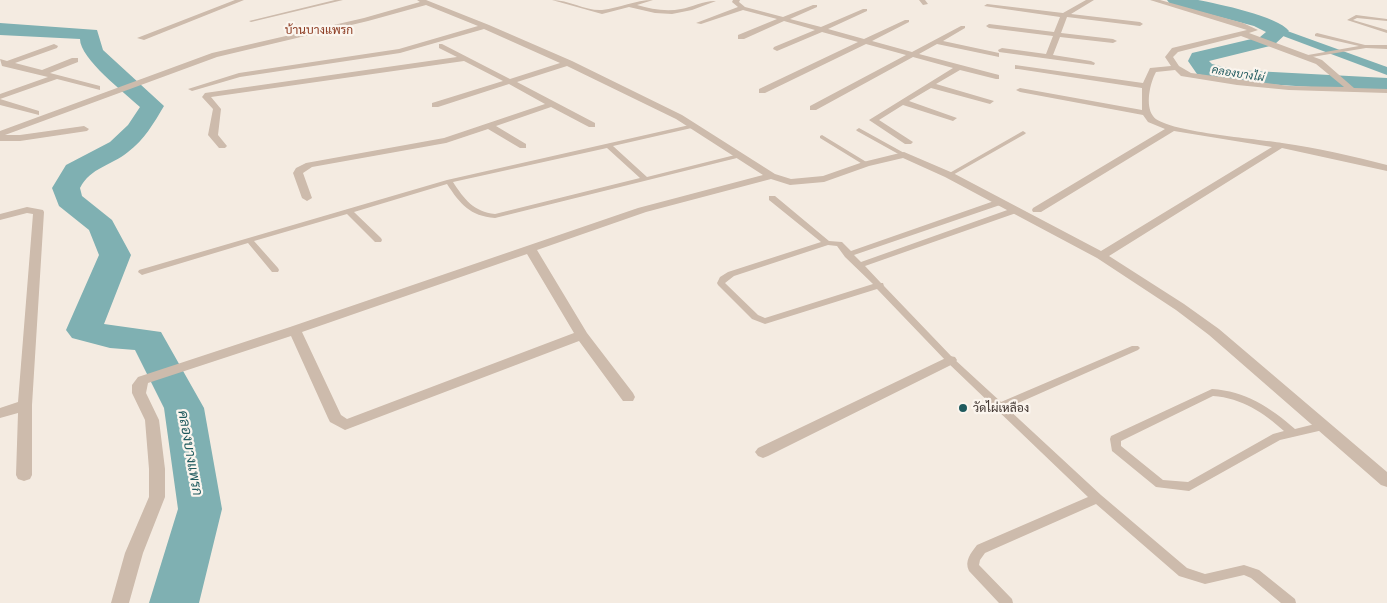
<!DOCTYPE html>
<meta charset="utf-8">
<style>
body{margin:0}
canvas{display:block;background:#f4ebe1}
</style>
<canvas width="1387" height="603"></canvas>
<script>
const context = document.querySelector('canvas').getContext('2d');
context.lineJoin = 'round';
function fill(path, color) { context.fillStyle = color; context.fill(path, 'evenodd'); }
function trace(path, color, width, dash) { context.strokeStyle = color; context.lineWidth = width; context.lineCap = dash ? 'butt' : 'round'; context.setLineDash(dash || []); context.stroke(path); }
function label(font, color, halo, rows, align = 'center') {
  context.font = font + ' Quicksand,Sarabun,sans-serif'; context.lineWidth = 4.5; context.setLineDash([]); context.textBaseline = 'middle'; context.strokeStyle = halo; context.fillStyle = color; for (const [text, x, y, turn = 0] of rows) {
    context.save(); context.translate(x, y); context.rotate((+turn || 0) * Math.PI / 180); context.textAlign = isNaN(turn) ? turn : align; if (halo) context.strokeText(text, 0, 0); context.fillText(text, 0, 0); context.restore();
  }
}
const canal = new Path2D(`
 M1279 28 1387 67V75L1275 33V29Z`);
const river = new Path2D(`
 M1167 0C1177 0 1188 0 1198 0 1218 4 1278 16 1289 31L1274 45 1209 61 1212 64 1235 70 1387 78V92L1235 82 1197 74 1188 61 1192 53 1260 37 1266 32 1254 26 1170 4Z
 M0 23 97 30 103 50 164 106C154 123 144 140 128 152 111 166 91 167 80 188L82 196 112 220 131 255 104 324 161 332 204 408 222 509 199 603H149L178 509 164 408 135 350 110 348 72 338 66 330 99 255 89 230 59 206 52 188 66 165 110 142 128 125 140 107C125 93 80 59 80 39L0 35Z`);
const service = new Path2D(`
 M335 0H343L251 22 249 21Z
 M1356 15 1387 19V21L1357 18 1353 20 1387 30V33L1347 20Z
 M1317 33 1365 45H1387V49L1366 48 1306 58V56L1308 55 1359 46 1315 36V34Z
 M694 124 696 125V127L613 146 647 177 739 154 742 156 741 157 495 218C470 216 460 204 447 184L354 212 381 238 382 240 381 242H375L347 214 254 241 278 268 279 270 278 272H272L248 243 145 274 142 275 138 272 139 270 447 180ZM607 148 640 178 495 214C474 212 464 199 453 182Z
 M859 128 906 154 907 155 904 157 902 156 857 131 856 130Z
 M1023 131 1026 133 1025 134 951 176H947L946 175Z
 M822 135 868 163 869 164 866 166 864 165 820 138V136Z
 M769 196H775L829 241 842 242 851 251 997 200H1000L1004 202 1003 204 854 255 861 262 1013 208H1019L1020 210 1019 212 865 266 881 283H883L884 286 953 358 1001 402 1132 346H1138L1140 348 1138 350 1007 408 1101 495 1187 568 1205 574 1244 565 1259 570 1295 599 1296 603H1281L1251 578 1244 575 1205 584 1179 576 1096 504 985 553 980 560 979 565 1012 599 1013 603H999L969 571C964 561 971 553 977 545L1088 497 947 362 877 289 765 324 752 319 718 285 717 283 720 277 728 272 821 242 769 200ZM828 245 837 246 845 257 873 284 765 318 758 315 725 283 734 276Z
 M1212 389C1245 391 1270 407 1295 429L1323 422 1327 423 1328 426 1327 429 1323 430 1280 440 1189 491 1156 487 1112 451 1110 439 1111 436ZM1213 396C1242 398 1264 413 1284 431L1273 434 1188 482 1163 480 1121 446V441Z`);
const minor = new Path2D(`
 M235 0H244L144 40 137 38Z
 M417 0H426L489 25 572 61 682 115 775 174 791 179 823 176 863 162 904 152 953 173 1101 251 1272 147 1174 131 1041 212H1033L1032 210 1033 208 1165 129 1148 122 1143 115 1020 92 1016 90 1020 88 1142 110V88L1018 69H1015V65L1143 83 1150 68 1171 66 1165 57 1172 48 1247 30 1150 0H1160L1243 23 1258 30 1249 33 1322 60 1354 88 1387 89V93L1289 90 1237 85 1181 76 1175 70 1156 72C1150 83 1145 105 1153 116 1163 132 1260 139 1282 143 1317 148 1353 156 1387 165V171L1282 148 1109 256 1184 304 1219 329 1387 472V487L1381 485 1209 335 1176 310 1097 258 945 177 903 158 869 166 824 182 790 185 771 179 646 212 537 250 587 333 633 393 635 397 633 401H623L579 341 345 430 330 422 328 418 291 336 148 383 146 393 159 420 165 469V497L143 553 129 603H111L125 553 149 497V469L145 420 132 393V385L138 377 290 327 638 208 763 175 676 119 567 66 517 82 595 123V127H589L551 107 496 126 526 144V148H520L488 129 446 143 312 167 303 173 312 198 307 201 302 198 293 173 296 168 306 163 444 138 545 104 509 84 438 107H432V103L503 81 464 61 211 97 221 109 218 135 227 146 225 148H219L208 135 213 109 202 97 205 93 457 57 439 48V44H442L510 79 560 63 484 29 400 53 240 77 192 91 188 89 239 73 399 49 478 26 426 5 368 21 217 57 5 135H20L84 126 89 129 87 131 20 141H0V131L212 53 364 18 420 2ZM1241 36 1316 64 1344 87 1289 86 1191 73 1179 66 1173 57 1178 52ZM527 254 574 333 347 419 341 415 302 332Z
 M552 0C569 0 586 11 602 10 620 8 635 0 653 0L637 5C651 9 666 12 681 9 692 7 706 0 716 1L692 10 672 14 655 13 629 7 602 14Z
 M733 0H740L739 2 745 7 783 17 813 5H817V7L790 19 821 27 863 9H867V11L828 29 864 39 905 20H909V22L872 41 912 52 961 26H965V28L943 41 999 53V57L937 44 919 54 999 75V79H996L960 70 936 84 994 101 990 104 931 88 909 101 957 118 953 121 903 105 879 120 913 142 911 144H905L869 120 953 68 913 57 816 110H810V106L906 55 866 44 765 93H759V89L858 42 822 32 777 51 773 49 774 47 815 30 784 21 744 39H738V35L777 19 743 10 701 24 696 23 738 7 732 2Z
 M919 0H925L928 4 923 5Z
 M1086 0H1094L1071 14 1140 22 1143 24 1140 26 1067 17 1061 33 1113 39 1117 41 1113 43 1060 37 1053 55 1091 61 1095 63 1094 65 999 52 998 50 1002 48 1046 54 1053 36 989 28 986 26 989 24 1054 32 1060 17 984 6 987 4 1063 13Z
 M54 44 58 46 57 48 15 63 42 70 72 58H78V62L50 73 100 86V90L57 79 0 99 39 111V115L0 105V94L48 77 2 66 0 59 7 61Z
 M27 207 43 210 44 212 32 405V475L30 479 24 481 18 479 16 475 18 413 0 418V408L18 402 33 214 27 213 0 220V214Z
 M950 356 955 357 957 360 955 363 768 456 763 458 758 456 755 452 758 448Z`);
const markers = [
 [963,408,5,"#1f5a5e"]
];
const farWaternames = [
 ["คลองบางไผ่",1238,74,9]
];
const farQuarternames = [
 ["บ้านบางแพรก",319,30]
];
const poiNames = [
 ["วัดไผ่เหลือง",973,408]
];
const waterNames = [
 ["คลองบางแพรก",190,453,80]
];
fill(canal, '#7fb0b2');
fill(river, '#7fb0b2');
fill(service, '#cdbbac');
fill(minor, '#cdbbac');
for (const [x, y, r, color] of markers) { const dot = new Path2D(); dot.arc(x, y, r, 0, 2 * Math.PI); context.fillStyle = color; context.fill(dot); trace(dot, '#fbf5ee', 2); }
label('italic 11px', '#1f5a5e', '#fbf5ee', farWaternames);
label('12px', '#8c3b22', '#fbf5ee', farQuarternames);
label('12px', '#3b302b', '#fbf5ee', poiNames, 'left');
label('italic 14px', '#1f5a5e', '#fbf5ee', waterNames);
</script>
